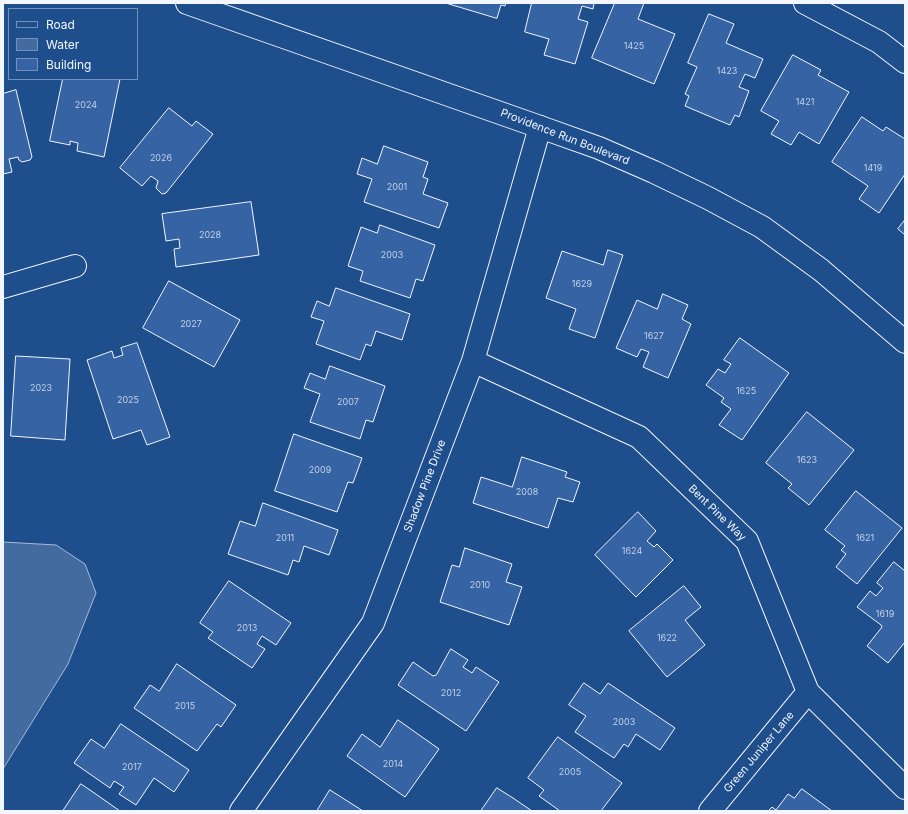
<!DOCTYPE html>
<style>
body{margin:0}
#map{position:relative;width:908px;height:814px;overflow:hidden;background:#1f4e8c;font-family:Inter,sans-serif}
canvas{display:block}
.frame{position:absolute;inset:0;border:4px solid #f2f6ff;pointer-events:none}
.legend{position:absolute;left:8px;top:8px;width:130px;height:72px;box-sizing:border-box;background:#1f4e8c;border:1px solid #7391ba;margin:0;padding:5px 7px;list-style:none;font-size:12px;color:#f2f6ff}
.legend li{display:flex;align-items:center;gap:8px;height:20px}
.legend b{width:20px;border:1px solid #7391ba}
</style>
<div id="map">
<canvas width="908" height="814"></canvas>
<div class="frame"></div>
<ul class="legend">
<li><b style="height:5px;background:#1f4e8c"></b>Road</li>
<li><b style="height:11px;background:#446ba0"></b>Water</li>
<li><b style="height:11px;background:#3563a3"></b>Building</li>
</ul>
</div>
<script>
const context = document.querySelector('canvas').getContext('2d');
context.lineJoin = 'round';
function fill(path, color) { context.fillStyle = color; context.fill(path, 'evenodd'); }
function trace(path, color, width, dash) { context.strokeStyle = color; context.lineWidth = width; context.lineCap = dash ? 'butt' : 'round'; context.setLineDash(dash || []); context.stroke(path); }
function label(font, color, halo, rows, align = 'center') {
  context.font = font + ' Inter,sans-serif'; context.lineWidth = 3; context.setLineDash([]); context.textBaseline = 'middle'; context.strokeStyle = halo; context.fillStyle = color; for (const [text, x, y, turn = 0] of rows) {
    context.save(); context.translate(x, y); context.rotate((+turn || 0) * Math.PI / 180); context.textAlign = isNaN(turn) ? turn : align; if (halo) context.strokeText(text, 0, 0); context.fillText(text, 0, 0); context.restore();
  }
}
const water = new Path2D(`
 M3 542 56 545 85 564 96 593 68 664 3 769Z`);
const building = new Path2D(`
 M446 3H506L505 6 501 5 497 18Z
 M532 3H594L593 9 582 6 578 19 588 22 575 64 544 55 549 39 525 32Z
 M615 3H644L638 19 675 34 654 84 592 58Z
 M709 14 734 24 726 43 763 59 755 78 745 74 739 87 749 91 739 117 735 115 730 125 685 106 689 96 685 94 697 67 688 63Z
 M793 55 821 70 818 75 849 92 819 144 799 132 791 145 771 134 779 121 761 111Z
 M63 79H120L104 157 77 151 78 143 70 141V145L50 141Z
 M16 90 32 157 30 160 22 162 19 160 18 157 9 159 12 172 3 174V94Z
 M169 108 192 126 196 121 213 134 166 193 162 194 156 188 158 181 151 176 142 186 120 168Z
 M862 117 883 131 886 127 905 139V174L879 213 859 199 868 186 832 162Z
 M384 146 428 162 423 177 428 179 423 194 448 203 439 228 364 202 372 179 357 174 362 158 377 164Z
 M251 202 259 255 176 267 174 249 180 248 179 239 166 241 162 214Z
 M905 220V235L898 229Z
 M380 225 435 245 423 281 416 279 410 298 360 281 363 271 348 266 361 227 377 233Z
 M608 250 623 255 595 338 569 329 576 309 546 298 562 251 603 265Z
 M169 281 240 320 214 367 143 328Z
 M336 288 410 314 402 340 376 331 371 346 366 344 360 360 316 344 324 321 311 317 317 301 329 306Z
 M663 294 688 305 682 319 691 324 668 378 643 367 649 352 641 349 637 357 616 348 637 300 657 309Z
 M740 338 789 373 742 440 719 425 731 409 721 402 724 398 706 385 718 369 725 373 731 364 724 360Z
 M137 343 170 437 147 445 141 430 113 439 87 360 112 351 114 358 123 355 121 348Z
 M16 356 70 359 65 440 11 436Z
 M330 366 385 386 373 422 366 420 360 439 310 422 320 394 304 388 310 373 325 379Z
 M807 412 854 450 809 505 788 488 792 484 766 463Z
 M294 434 362 458 353 483 348 482 337 512 275 491Z
 M522 457 567 472 565 477 580 482 573 502 558 498 548 528 473 503 481 477 512 487Z
 M856 491 902 528 857 584 836 567 846 554 841 550 845 546 825 530Z
 M263 503 338 530 329 555 304 546 299 562 293 560 288 575 228 554 240 521 255 526Z
 M638 512 656 531 647 541 654 547 657 544 673 560 636 597 595 555Z
 M465 548 512 564 506 582 522 587 509 625 440 602 452 565 459 567Z
 M894 562 905 571V642L888 663 867 646 882 627 881 625 857 607 870 591 876 596 883 588 877 583Z
 M229 581 291 623 276 645 262 636 257 644 265 649 252 668 208 638 213 632 200 623Z
 M684 586 701 607 685 620 705 645 667 677 629 631Z
 M451 649 468 660 463 667 472 673 476 667 499 682 466 731 398 685 413 662 433 676 436 675Z
 M177 664 236 705 221 727 217 724 197 751 134 708 150 685 159 691Z
 M584 683 600 694 608 683 675 728 660 750 636 734 628 747 624 744 614 758 575 732 586 716 569 705Z
 M398 720 439 749 405 797 347 756 362 734 380 747Z
 M121 724 189 770 174 792 154 778 136 805 119 794 124 787 114 781 110 788 74 763 91 739 104 748Z
 M558 737 622 783 601 811H560L539 796 544 790 528 778Z
 M81 784 90 790 120 811H63Z
 M497 788 513 798 532 811H481Z
 M802 789 832 811H768L772 807 776 810 788 794 794 798Z
 M330 790 363 811H317Z`);
const street = new Path2D(`
 M805 3 879 42 905 62
 M3 287 75 266
 M473 361 639 437 747 541 808 692 905 788
 M241 811 373 623 473 361 540 127
 M710 811 808 692`);
const secondary = new Path2D(`
 M187 3 540 127 599 148 654 172 708 198 762 227 821 270 905 342`);
const numberNames = [
 ["1425",634,46],
 ["1423",727,71],
 ["1421",805,102],
 ["2024",86,105],
 ["2026",161,158],
 ["1419",873,168],
 ["2001",397,187],
 ["2028",210,235],
 ["2003",392,255],
 ["1629",582,284],
 ["2027",191,324],
 ["1627",654,336],
 ["2023",41,388],
 ["1625",746,391],
 ["2025",128,400],
 ["2007",348,402],
 ["1623",807,460],
 ["2009",320,470],
 ["2008",527,492],
 ["2011",285,538],
 ["1621",865,538],
 ["1624",632,551],
 ["2010",480,585],
 ["1619",885,614],
 ["2013",247,628],
 ["1622",667,638],
 ["2012",451,693],
 ["2015",185,706],
 ["2003",624,722],
 ["2014",393,764],
 ["2017",132,767],
 ["2005",570,772]
];
const streetNames = [
 ["Providence Run Boulevard",565,137,21],
 ["Shadow Pine Drive",425,486,-69],
 ["Bent Pine Way",717,513,44],
 ["Green Juniper Lane",759,752,-50]
];
fill(water, '#446ba0');
trace(water, '#a8bbd7', 1);
fill(building, '#3563a3');
trace(building, '#f2f6ff', 1);
trace(street, '#f2f6ff', 24);
trace(secondary, '#f2f6ff', 24);
trace(street, '#1f4e8c', 22);
trace(secondary, '#1f4e8c', 22);
label('9px', '#c3d1e8', null, numberNames);
label('11px', '#f2f6ff', '#1f4e8c', streetNames);
</script>
